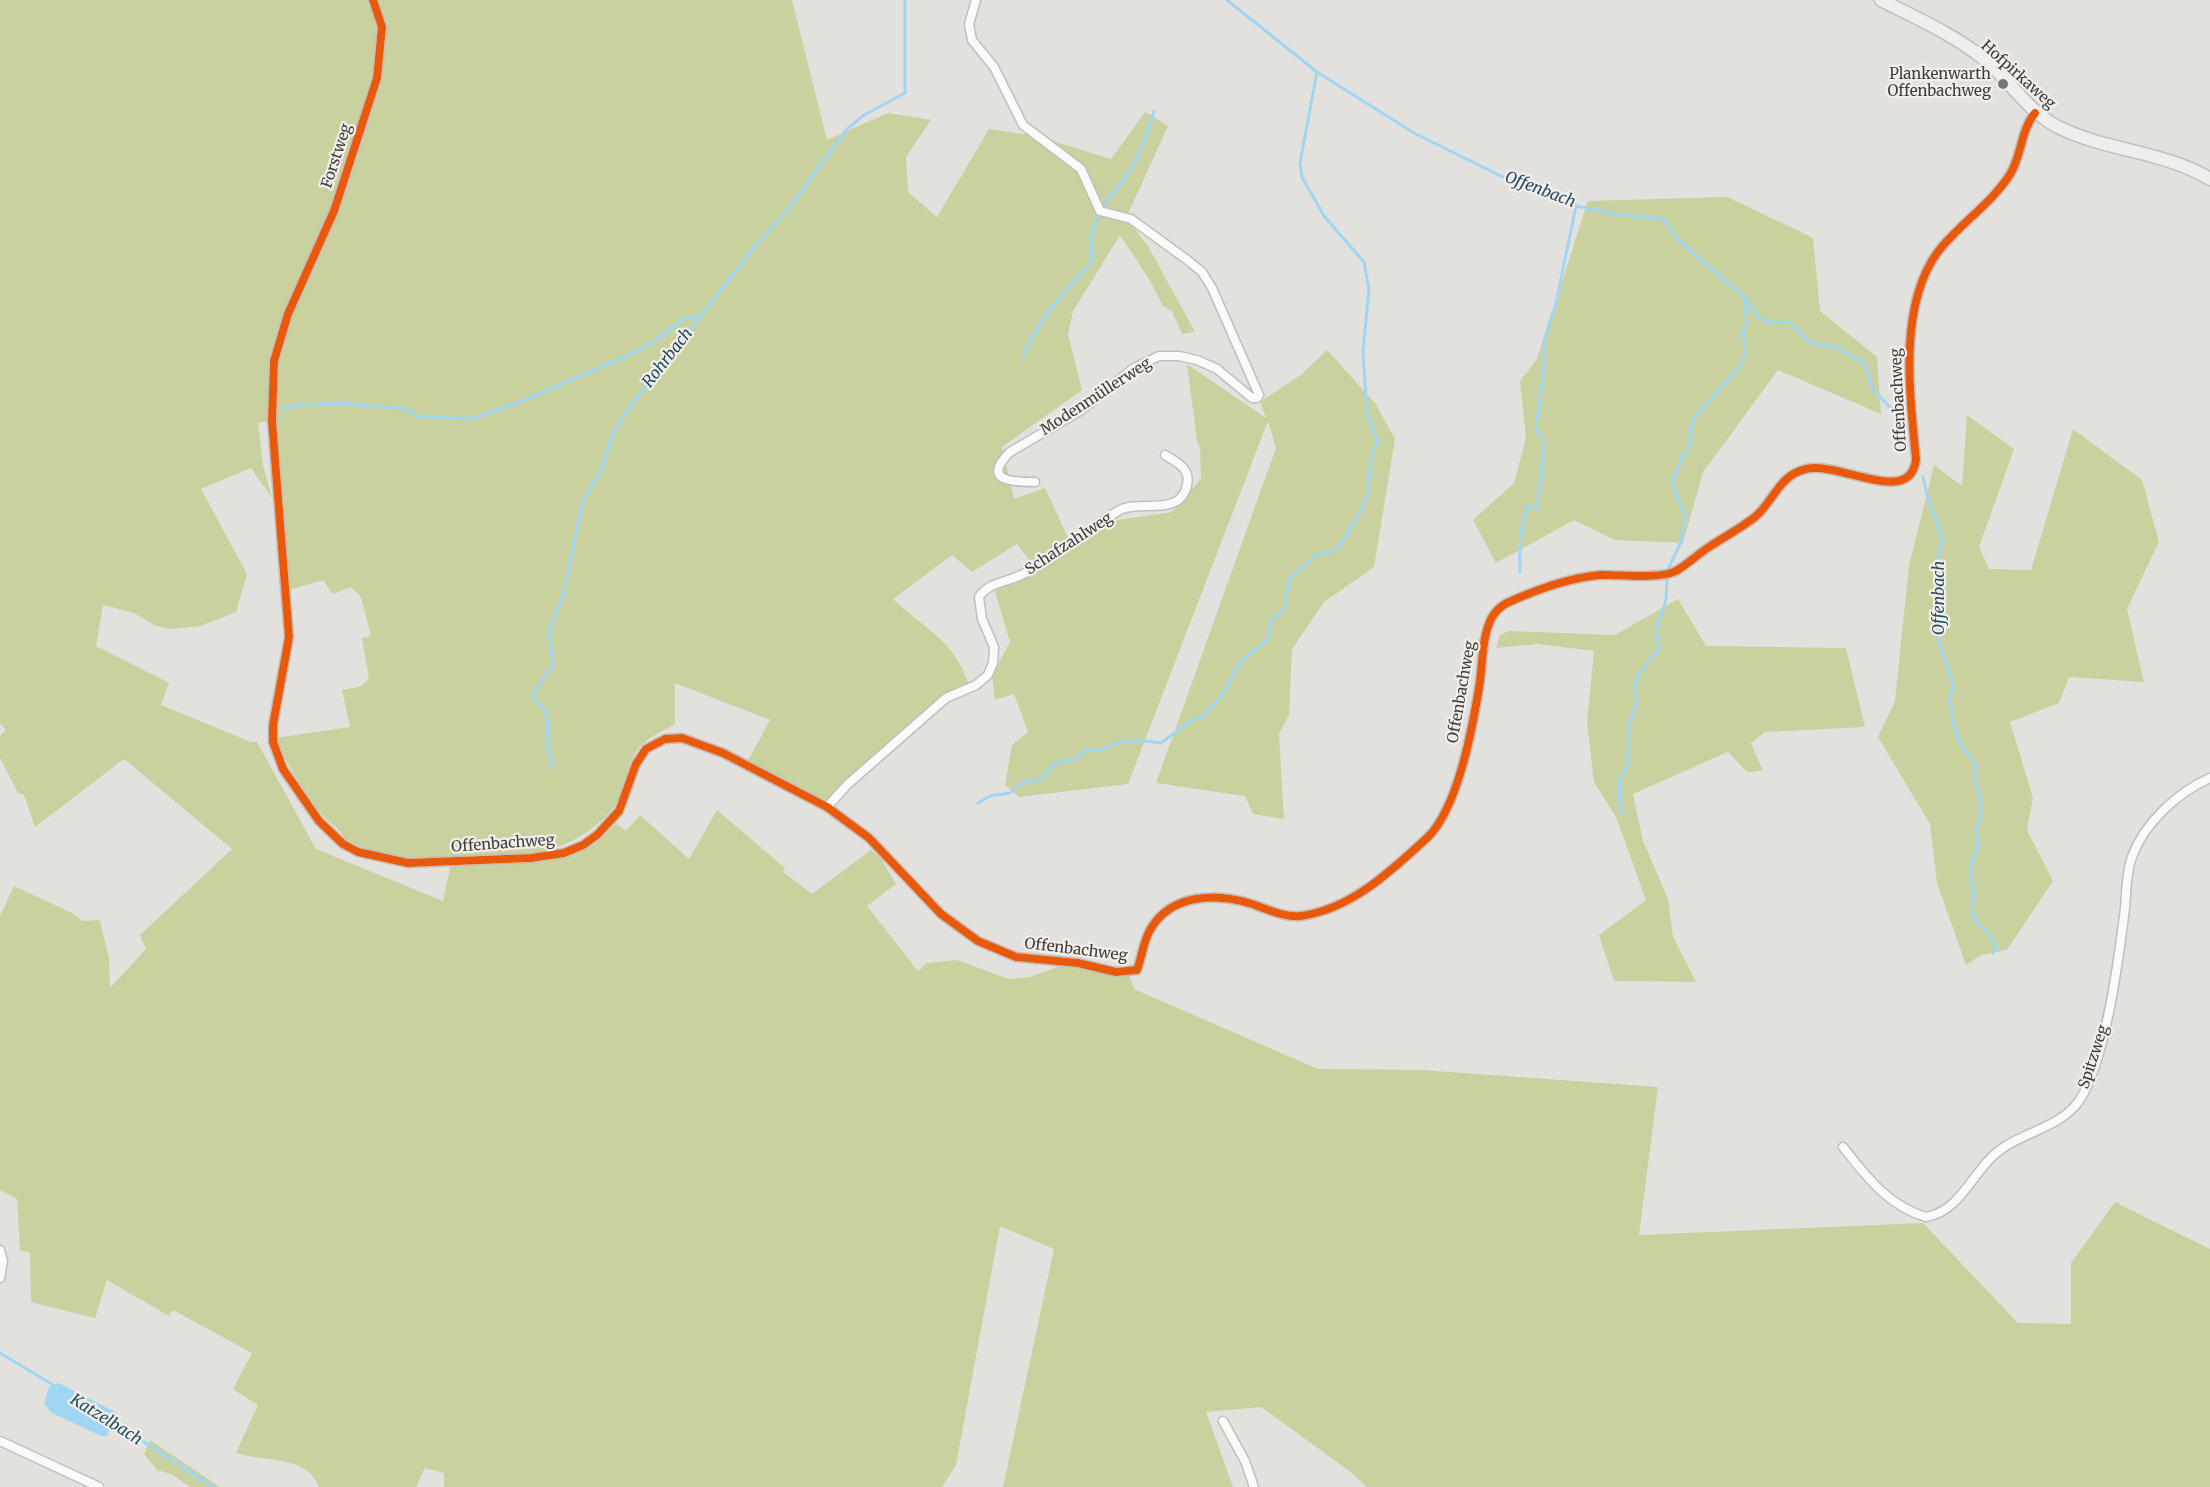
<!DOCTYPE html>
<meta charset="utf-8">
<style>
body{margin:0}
canvas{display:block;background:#e3e1de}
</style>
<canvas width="2210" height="1487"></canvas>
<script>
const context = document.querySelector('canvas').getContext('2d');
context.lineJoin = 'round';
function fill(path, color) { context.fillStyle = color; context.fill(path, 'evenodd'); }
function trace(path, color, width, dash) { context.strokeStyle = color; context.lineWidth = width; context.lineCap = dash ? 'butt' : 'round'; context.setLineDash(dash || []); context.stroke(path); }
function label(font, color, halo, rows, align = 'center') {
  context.font = font + ' Merriweather,serif'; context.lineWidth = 4.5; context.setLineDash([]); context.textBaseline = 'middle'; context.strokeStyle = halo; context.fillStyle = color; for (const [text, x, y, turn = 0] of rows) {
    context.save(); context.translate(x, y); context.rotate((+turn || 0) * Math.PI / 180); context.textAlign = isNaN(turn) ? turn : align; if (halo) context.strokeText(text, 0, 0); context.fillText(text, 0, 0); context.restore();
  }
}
const green = new Path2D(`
 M0 0H792L827 140 888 113 931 120 906 157 908 192 937 217 989 129 1036 136 1111 159 1145 112 1168 126 1126 218 1148 246 1195 332 1182 334 1172 311 1163 306 1149 279 1120 235 1073 311 1068 335 1082 390 1002 447 1014 499 1045 488 1071 544 1034 567 1017 544 972 572 952 555 893 599C925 630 953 638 969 685L852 775 827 800 823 801 747 762 770 720 675 683V724C665 730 651 736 643 744 628 757 627 777 621 794 611 820 571 847 544 850L542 855 411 859 382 857 345 839C340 828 330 824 323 815 307 798 284 759 275 738L350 727 342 690 359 687 369 679 362 638 371 636 361 597 351 587 333 594 323 580 289 590 283 492 273 420 258 423 263 465 272 498 251 468 201 489 247 574 236 612 201 626 172 629 156 626 134 613 103 605 96 646 169 683 161 705 251 742H257L316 849 443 901 451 864C497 864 557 870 596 843 604 837 610 829 616 823L626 831 640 815 689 859 717 810 785 868 783 872 812 894 871 850 881 859 896 884 867 906 918 971 927 963 957 960 1009 979 1030 977 1063 965 1129 974 1134 989 1318 1069 1421 1070 1658 1087 1639 1235 1923 1223 2018 1323 2071 1324V1263L2115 1202 2210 1249V1487H1367L1348 1470 1261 1407 1206 1412 1233 1487H1003L1054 1249 1000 1226 956 1465 942 1487H444V1473L425 1468 416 1487H319C308 1455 263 1462 236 1453L258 1405 233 1389 252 1353 173 1310 169 1316 107 1280 95 1318 31 1302 30 1252 20 1251 17 1199 0 1190V916L14 886 72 913 82 921 100 920 109 959 110 988 146 949 140 935 232 849 124 759 35 827 24 795 18 793 0 758V736L6 730 0 723Z
 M1728 197 1813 238 1820 311 1877 357 1881 414 1778 370 1703 472 1683 543 1615 540 1574 520 1496 563 1473 520 1514 483 1526 438 1520 381 1537 359 1588 201Z
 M1327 350 1375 403 1395 439 1374 567 1324 602 1292 649 1289 715 1279 734 1284 819 1253 814 1245 796 1156 783 1276 448 1268 421 1128 784 1019 797 1005 785 1012 745 1028 732 1014 694 995 700 992 676 1010 642 995 591 1038 572 1072 547 1118 520 1172 512 1201 479 1200 448 1197 441 1187 364 1266 418 1260 402 1302 374Z
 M1967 415 2014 449 1979 547 1989 569 2031 570 2073 429 2142 480 2159 542 2127 609 2144 682 2069 677 2059 703 2010 722 2033 798 2027 830 2053 881 2007 950 1981 955 1966 965 1937 883 1930 824 1878 737 1895 701 1909 565 1934 465 1962 486Z
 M1678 599 1706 646 1846 648 1865 727 1765 732 1751 743 1763 771 1747 772 1728 752 1633 794 1643 841 1668 899 1673 937 1696 982 1614 981 1599 935 1646 900 1616 817 1594 782 1587 723 1594 651 1538 644 1496 648 1500 635 1509 631 1615 635Z
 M150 1440 220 1487H190L171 1474 157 1470 144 1454Z`);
const water = new Path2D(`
 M59 1383 117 1413 118 1417 112 1421 107 1436H101L52 1413 44 1404 49 1387Z`);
const stream = new Path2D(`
 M1227 0 1317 72 1414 133 1527 189 1576 206 1613 214 1664 219 1678 240 1744 297 1759 318 1773 323 1789 322 1809 342 1837 348 1865 364 1873 390 1891 408
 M1104 205C1132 171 1142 153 1154 111
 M1023 357C1038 320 1063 293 1090 264 1094 255 1090 248 1091 239 1091 230 1096 222 1100 214
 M283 409 298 405 340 403 405 409 415 416 471 419 520 402 633 353 655 341 685 318 700 317
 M1923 477 1930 507 1935 516 1942 539 1936 572 1937 599 1942 617 1939 643 1953 683 1950 699 1953 723 1960 744 1976 765 1974 776 1980 798V819L1976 828 1978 846 1970 867 1974 898 1972 907 1974 920 1989 934 1996 946 1993 953
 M1668 569 1680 544 1686 516C1679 505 1677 495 1672 483L1682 457 1688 452 1693 419 1742 364 1745 352 1743 331 1747 323 1744 298
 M1520 572C1519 549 1520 528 1527 506L1536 509C1538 502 1546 445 1544 440 1541 435 1538 434 1536 428L1544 368V341L1556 303 1576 206
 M550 768 552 761 548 750 547 711 535 701 533 693 553 665 549 631 563 596 583 500 601 471 612 435 625 413 755 246 787 211 846 130 864 115 905 93V0
 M978 803 990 796 1010 793 1020 784 1042 779 1055 763 1073 760 1086 750 1101 751C1116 738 1143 740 1161 743L1192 720 1201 718 1223 694 1240 662 1268 639 1271 621 1284 609 1289 579 1316 555 1332 552 1341 544 1361 510 1368 493 1371 457 1378 441 1367 415 1363 351 1369 289 1364 262 1324 216 1302 177 1300 163 1317 72
 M1622 813 1619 796 1620 779 1628 763 1629 725 1637 702C1628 680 1646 665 1659 649L1656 629 1666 600 1667 578
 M0 1353 55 1386
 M109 1419 213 1487`);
const street = new Path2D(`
 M373 0 382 27 377 78 334 211 288 314 274 361 272 421 289 637 273 725V742L283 769 319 821 343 844 358 852 408 863 531 858 564 853 583 845 597 835 619 811 636 764 646 749 665 739 682 738 723 753 827 807 869 838 941 914 978 941 1016 957 1078 963 1116 972 1137 970C1142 957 1143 942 1150 930 1171 893 1217 893 1252 904 1267 909 1285 918 1301 916 1352 909 1392 870 1428 837 1458 807 1472 730 1479 688 1483 666 1481 638 1492 617 1496 611 1502 605 1509 602 1538 589 1568 578 1600 575 1622 574 1657 580 1676 571 1688 564 1698 554 1709 547 1724 537 1741 528 1755 517 1774 501 1779 475 1806 469 1840 461 1911 508 1916 459 1910 396 1898 308 1937 253 1958 225 1989 206 2009 176 2022 157 2020 131 2035 113
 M976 0 969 24 972 40 994 67 1023 125 1081 169 1100 211 1131 219 1186 259 1202 272 1212 288 1259 395 1257 398H1252L1217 369 1197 360 1179 356H1159L1134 368 1080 411 1010 452C981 481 1012 482 1035 482
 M827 807 848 784 946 698 976 685 988 675 993 663 994 647 982 619 979 597C988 582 1009 582 1023 574 1058 557 1086 530 1120 510 1140 499 1180 518 1187 485 1191 469 1177 462 1165 455
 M1843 1147C1867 1177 1888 1206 1926 1217 1960 1211 1971 1175 1995 1154 2020 1132 2059 1129 2079 1101 2105 1062 2118 964 2124 916 2127 897 2125 875 2132 857 2144 823 2178 792 2210 778
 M0 1250 3 1261 0 1278
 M1223 1421 1245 1461 1254 1487
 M0 1441 99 1487`);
const secondary = new Path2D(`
 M1881 0C1916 18 1953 34 1984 59 2011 81 2027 111 2058 127 2106 151 2164 151 2210 179`);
const cycleway = new Path2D(`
 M373 0 382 27 377 78 334 211 288 314 274 361 272 421 289 637 273 725V742L283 769 319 821 343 844 358 852 408 863 531 858 564 853 583 845 597 835 619 811 636 764 646 749 665 739 682 738 723 753 827 807 869 838 941 914 978 941 1016 957 1078 963 1116 972 1137 970C1142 957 1143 942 1150 930 1171 893 1217 893 1252 904 1267 909 1285 918 1301 916 1352 909 1392 870 1428 837 1458 807 1472 730 1479 688 1483 666 1481 638 1492 617 1496 611 1502 605 1509 602 1538 589 1568 578 1600 575 1622 574 1657 580 1676 571 1688 564 1698 554 1709 547 1724 537 1741 528 1755 517 1774 501 1779 475 1806 469 1840 461 1911 508 1916 459 1910 396 1898 308 1937 253 1958 225 1989 206 2009 176 2022 157 2020 131 2035 113`);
const markers = [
 [2003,84,6,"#787674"]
];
const poiNames = [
 ["Plankenwarth",1991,75],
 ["Offenbachweg",1991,92]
];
const streetNames = [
 ["Hofpirkaweg",2018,75,42],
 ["Forstweg",337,156,-72],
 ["Modenmüllerweg",1096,397,-33],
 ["Offenbachweg",1899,400,-93],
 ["Schafzahlweg",1069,544,-33],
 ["Offenbachweg",1462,692,-80],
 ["Offenbachweg",503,844,-4],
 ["Offenbachweg",1076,950,7],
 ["Spitzweg",2094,1057,-72]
];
const waterNames = [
 ["Offenbach",1540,190,21],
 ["Rohrbach",668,358,-52],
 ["Offenbach",1939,598,-90],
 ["Katzelbach",106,1420,32]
];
fill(green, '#c9d19f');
fill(water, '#9fd6f4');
trace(stream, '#9fd6f4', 3);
trace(street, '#c1bfbd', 11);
trace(secondary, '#c1bfbd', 15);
trace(street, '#fbfafa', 8);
trace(secondary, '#f0eeec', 12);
trace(cycleway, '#e8590c', 8);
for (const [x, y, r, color] of markers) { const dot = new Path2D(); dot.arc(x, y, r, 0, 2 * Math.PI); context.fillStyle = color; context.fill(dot); trace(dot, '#f3eee9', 2); }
label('15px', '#3e3d3b', '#f3eee9', poiNames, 'right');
label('15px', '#3e3d3b', '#f3eee9', streetNames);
label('italic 16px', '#204c63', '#f3eee9', waterNames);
</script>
